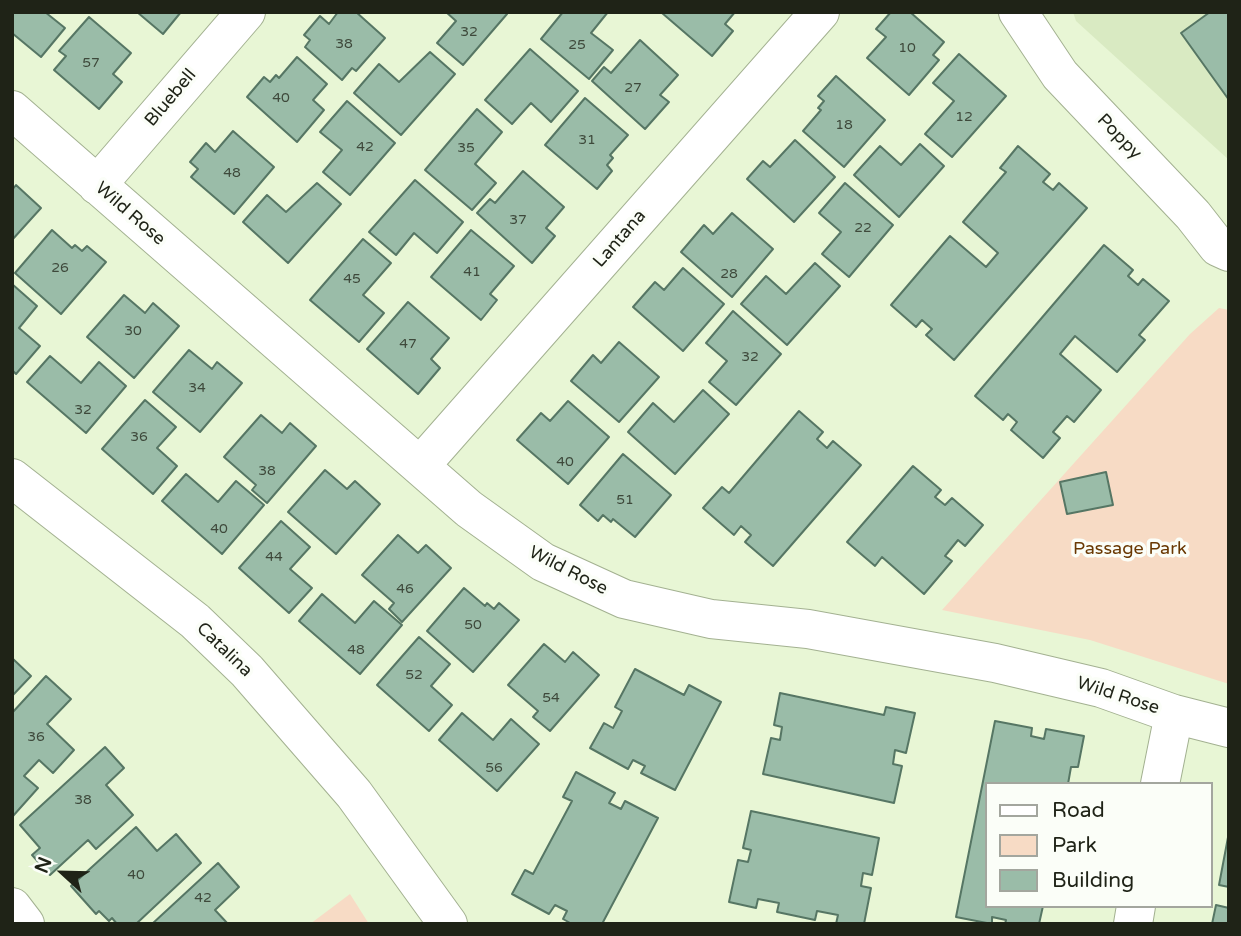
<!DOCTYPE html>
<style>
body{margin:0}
#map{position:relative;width:1241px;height:936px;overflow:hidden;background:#e8f6d5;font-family:"Varela Round",sans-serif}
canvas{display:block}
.frame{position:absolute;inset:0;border:14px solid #1f2317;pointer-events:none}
.legend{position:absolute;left:985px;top:782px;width:228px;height:126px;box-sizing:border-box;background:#fbfef8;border:2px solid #a3a69e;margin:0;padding:9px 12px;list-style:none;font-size:21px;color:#1f2317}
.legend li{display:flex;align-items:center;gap:14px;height:35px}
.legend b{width:35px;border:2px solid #a3a69e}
.north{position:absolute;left:28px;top:838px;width:70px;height:70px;-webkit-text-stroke:5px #fbfef8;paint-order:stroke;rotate:292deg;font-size:19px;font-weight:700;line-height:28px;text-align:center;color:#1f2317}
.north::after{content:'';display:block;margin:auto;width:24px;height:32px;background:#1f2317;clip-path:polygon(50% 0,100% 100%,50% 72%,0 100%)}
</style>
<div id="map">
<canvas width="1241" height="936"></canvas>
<div class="frame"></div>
<ul class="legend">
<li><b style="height:9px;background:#fff"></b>Road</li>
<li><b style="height:19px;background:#f7dbc5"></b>Park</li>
<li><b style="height:19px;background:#9abca8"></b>Building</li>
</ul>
<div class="north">N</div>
</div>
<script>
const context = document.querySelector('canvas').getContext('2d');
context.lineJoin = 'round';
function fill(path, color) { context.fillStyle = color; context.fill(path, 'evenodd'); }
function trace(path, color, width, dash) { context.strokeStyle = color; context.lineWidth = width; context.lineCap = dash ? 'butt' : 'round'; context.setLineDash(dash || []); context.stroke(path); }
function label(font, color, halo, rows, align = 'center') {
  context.font = font + ' "Varela Round",sans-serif'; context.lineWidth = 7; context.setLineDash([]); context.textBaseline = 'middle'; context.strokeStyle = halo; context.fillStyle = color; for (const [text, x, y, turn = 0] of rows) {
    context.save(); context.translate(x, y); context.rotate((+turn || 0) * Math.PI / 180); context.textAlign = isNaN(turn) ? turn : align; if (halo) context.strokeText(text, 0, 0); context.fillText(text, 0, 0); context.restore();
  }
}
const built = new Path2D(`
 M1073 12H1229V160L1076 21Z`);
const green = new Path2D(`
 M1219 308 1229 310V684L1090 640 942 610 1190 334Z
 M350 894 369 924H310Z`);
const building = new Path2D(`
 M12 12H45L65 28 41 57 12 33Z
 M137 12H181L163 34Z
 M338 12H356L385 38 356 71 352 68 342 80 305 47 310 40 304 35 320 16 329 24Z
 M446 12H505L507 14 463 65 437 43 456 21Z
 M563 12H608L591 33 613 50 589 79 541 39Z
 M735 12 725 24 733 31 712 56 662 13Z
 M891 12H910L944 42 933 55 939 60 909 95 867 58 886 37 876 29Z
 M1210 12H1229V100L1181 33Z
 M89 17 131 53 113 74 122 82 99 109 54 70 66 56 59 51Z
 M640 40 678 75 660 95 669 102 645 129 592 81 604 67 611 73Z
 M530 49 578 91 551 122 531 103 512 124 485 100Z
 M430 52 455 74 401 135 354 93 379 64 399 82Z
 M959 54 1006 96 952 157 925 134 954 101 933 83Z
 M297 57 327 84 313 100 324 110 297 142 247 97 264 77 270 82 276 75 279 78Z
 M836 76 885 120 844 167 803 131 821 110 818 108 824 101 818 96Z
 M585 98 628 135 610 155 613 158 607 165 612 171 597 189 545 145Z
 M347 101 395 143 350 195 323 172 342 150 320 132Z
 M477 109 502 132 475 164 496 183 472 210 425 170Z
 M233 131 274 167 234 214 191 177 198 169 190 162 206 143 215 152Z
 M795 140 835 177 794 222 747 179 763 161 770 167Z
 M920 144 944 166 899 217 854 175 880 146 901 165Z
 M1018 146 1050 174 1043 182 1053 190 1059 183 1087 208 954 360 926 335 932 329 922 320 916 327 891 305 950 236 986 267 998 253 963 222 1006 172 1000 168Z
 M523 171 564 207 546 228 555 236 532 263 477 213 490 199 495 203Z
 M415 180 463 222 437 253 414 233 396 255 369 232Z
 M317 183 341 204 288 263 243 222 267 195 286 212Z
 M845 183 893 225 849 277 822 254 841 232 819 213Z
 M16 185 41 208 12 240V190Z
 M732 213 773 249 732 297 681 252 704 225 713 234Z
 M52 230 72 248 75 245 82 251 87 246 106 262 61 314 15 273Z
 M471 230 514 266 490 294 497 300 481 320 431 277Z
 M363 239 391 263 363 295 384 313 359 342 310 300Z
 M1104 245 1133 270 1128 276 1138 285 1143 279 1169 301 1139 335 1145 340 1117 372 1075 336 1060 354 1101 390 1074 422 1067 416 1053 432 1060 438 1043 458 1011 430 1017 422 1008 414 1003 420 975 396Z
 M815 263 840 286 787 345 741 304 766 276 786 294Z
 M683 268 724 304 683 351 633 307 655 282 664 290Z
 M12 284 37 306 19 328 40 346 16 374 12 370Z
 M124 295 145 313 153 303 179 326 134 378 87 337Z
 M408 302 449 338 431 359 440 368 418 394 367 349Z
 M733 311 781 354 736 405 709 382 727 361 706 343Z
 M619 342 659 377 619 422 571 381 593 355 601 363Z
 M189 350 212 369 217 362 242 383 200 432 153 392Z
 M50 356 81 383 99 362 126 386 86 433 27 382Z
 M703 390 729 414 675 474 628 432 653 403 674 422Z
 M145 400 176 427 157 448 177 466 153 494 102 449Z
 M568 401 609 437 568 484 517 440 541 413 550 421Z
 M799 411 823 432 817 439 827 448 833 441 861 465 773 566 745 542 751 535 741 526 734 535 703 508 722 487 729 493Z
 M261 415 282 433 290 423 316 446 267 503 252 490 256 485 224 457Z
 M623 454 671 495 635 537 613 519 611 522 603 515 598 521 580 505Z
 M913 466 941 490 935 497 945 505 952 498 983 525 965 546 958 540 945 556 952 561 924 594 882 557 875 566 847 542Z
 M325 470 347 489 355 481 380 504 336 554 288 512Z
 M1106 472 1113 505 1067 514 1060 482Z
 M186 474 218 502 236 481 264 505 222 554 162 501Z
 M281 521 310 547 290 569 312 588 289 613 239 568Z
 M398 535 418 553 426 545 451 568 402 622 389 609 394 603 362 575Z
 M464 588 485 606 487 603 494 609 499 603 519 620 473 672 427 631Z
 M322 594 355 623 374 601 402 625 360 674 299 621Z
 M419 637 450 664 431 686 452 705 429 731 377 685Z
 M544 644 565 662 573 652 599 675 550 731 533 717 538 711 508 685Z
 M12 658 31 676 12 696Z
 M635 669 684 695 689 685 721 702 675 790 641 773 645 766 633 760 628 769 590 748 604 723 613 728 622 711 615 707Z
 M46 676 71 699 47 724 74 750 53 773 39 760 24 776 38 788 13 816 12 713Z
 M780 693 884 715 886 707 915 713 906 753 895 750 893 764 902 766 894 803 763 774 771 738 780 740 782 727 774 725Z
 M462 713 493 740 511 719 539 744 497 791 439 740Z
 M995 721 1032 728 1031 736 1044 739 1046 729 1084 736 1078 767H1071L1068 784H987V906H1043L1039 924H1005L1006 920 992 917V924L956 917Z
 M105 747 124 768 106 785 133 815 96 849 88 840 50 875 32 855 40 848 20 825Z
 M576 772 615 793 609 803 621 809 625 801 658 818 602 924H572L563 919 567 911 555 905 549 914 512 894 525 870 533 874 572 801 563 797Z
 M751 811 879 838 872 875 863 873 861 886 871 888 864 924H836L838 915 817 911 815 920 777 912 779 903 758 899 756 908 729 902 738 860 748 862 751 850 743 848Z
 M136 827 157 851 176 834 201 863 136 924H117L112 918 109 921 99 911 96 914 71 886Z
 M1229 832V887L1219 885Z
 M218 863 239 887 215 910 228 924H152Z
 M1216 905 1229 908V924H1212Z`);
const minor = new Path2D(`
 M1018 12 1060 75 1193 215 1218 247 1229 252
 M12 110 469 509 543 562 624 599 711 619 808 629 995 663 1101 688 1174 714 1229 728
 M97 185 246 12
 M420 466 820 12
 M12 478 195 621 247 671 354 794 448 924
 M1160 784 1174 714
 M12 907 25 924
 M1133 924 1136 906`);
const numberNames = [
 ["32",469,32],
 ["38",344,44],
 ["25",577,45],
 ["10",907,48],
 ["57",91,63],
 ["27",633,88],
 ["40",281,98],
 ["12",964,117],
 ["18",844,125],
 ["31",587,140],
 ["42",365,147],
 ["35",466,148],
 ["48",232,173],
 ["37",518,220],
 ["22",863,228],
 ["26",60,268],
 ["41",472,272],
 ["28",729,274],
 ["45",352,279],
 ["30",133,331],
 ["47",408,344],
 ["32",750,357],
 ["34",197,388],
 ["32",83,410],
 ["36",139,437],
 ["40",565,462],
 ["38",267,471],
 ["51",625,500],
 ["40",219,529],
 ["44",274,557],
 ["46",405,589],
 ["50",473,625],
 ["48",356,650],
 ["52",414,675],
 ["54",551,698],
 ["36",36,737],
 ["56",494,768],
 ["38",83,800],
 ["40",136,875],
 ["42",203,898]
];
const streetNames = [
 ["Bluebell",171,98,-50],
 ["Poppy",1119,137,46],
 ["Wild Rose",130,214,41],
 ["Lantana",620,239,-49],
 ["Wild Rose",568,571,27],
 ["Catalina",224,650,44],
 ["Wild Rose",1118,696,18]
];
const parkNames = [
 ["Passage Park",1130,549]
];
fill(built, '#d9eac2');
fill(green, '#f7dbc5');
fill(building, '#9abca8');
trace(building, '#567664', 2);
trace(minor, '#a3b191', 40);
trace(minor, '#fff', 38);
label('14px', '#3e493b', null, numberNames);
label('18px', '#1f2317', '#fbfef8', streetNames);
label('18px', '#693803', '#fbfef8', parkNames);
</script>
